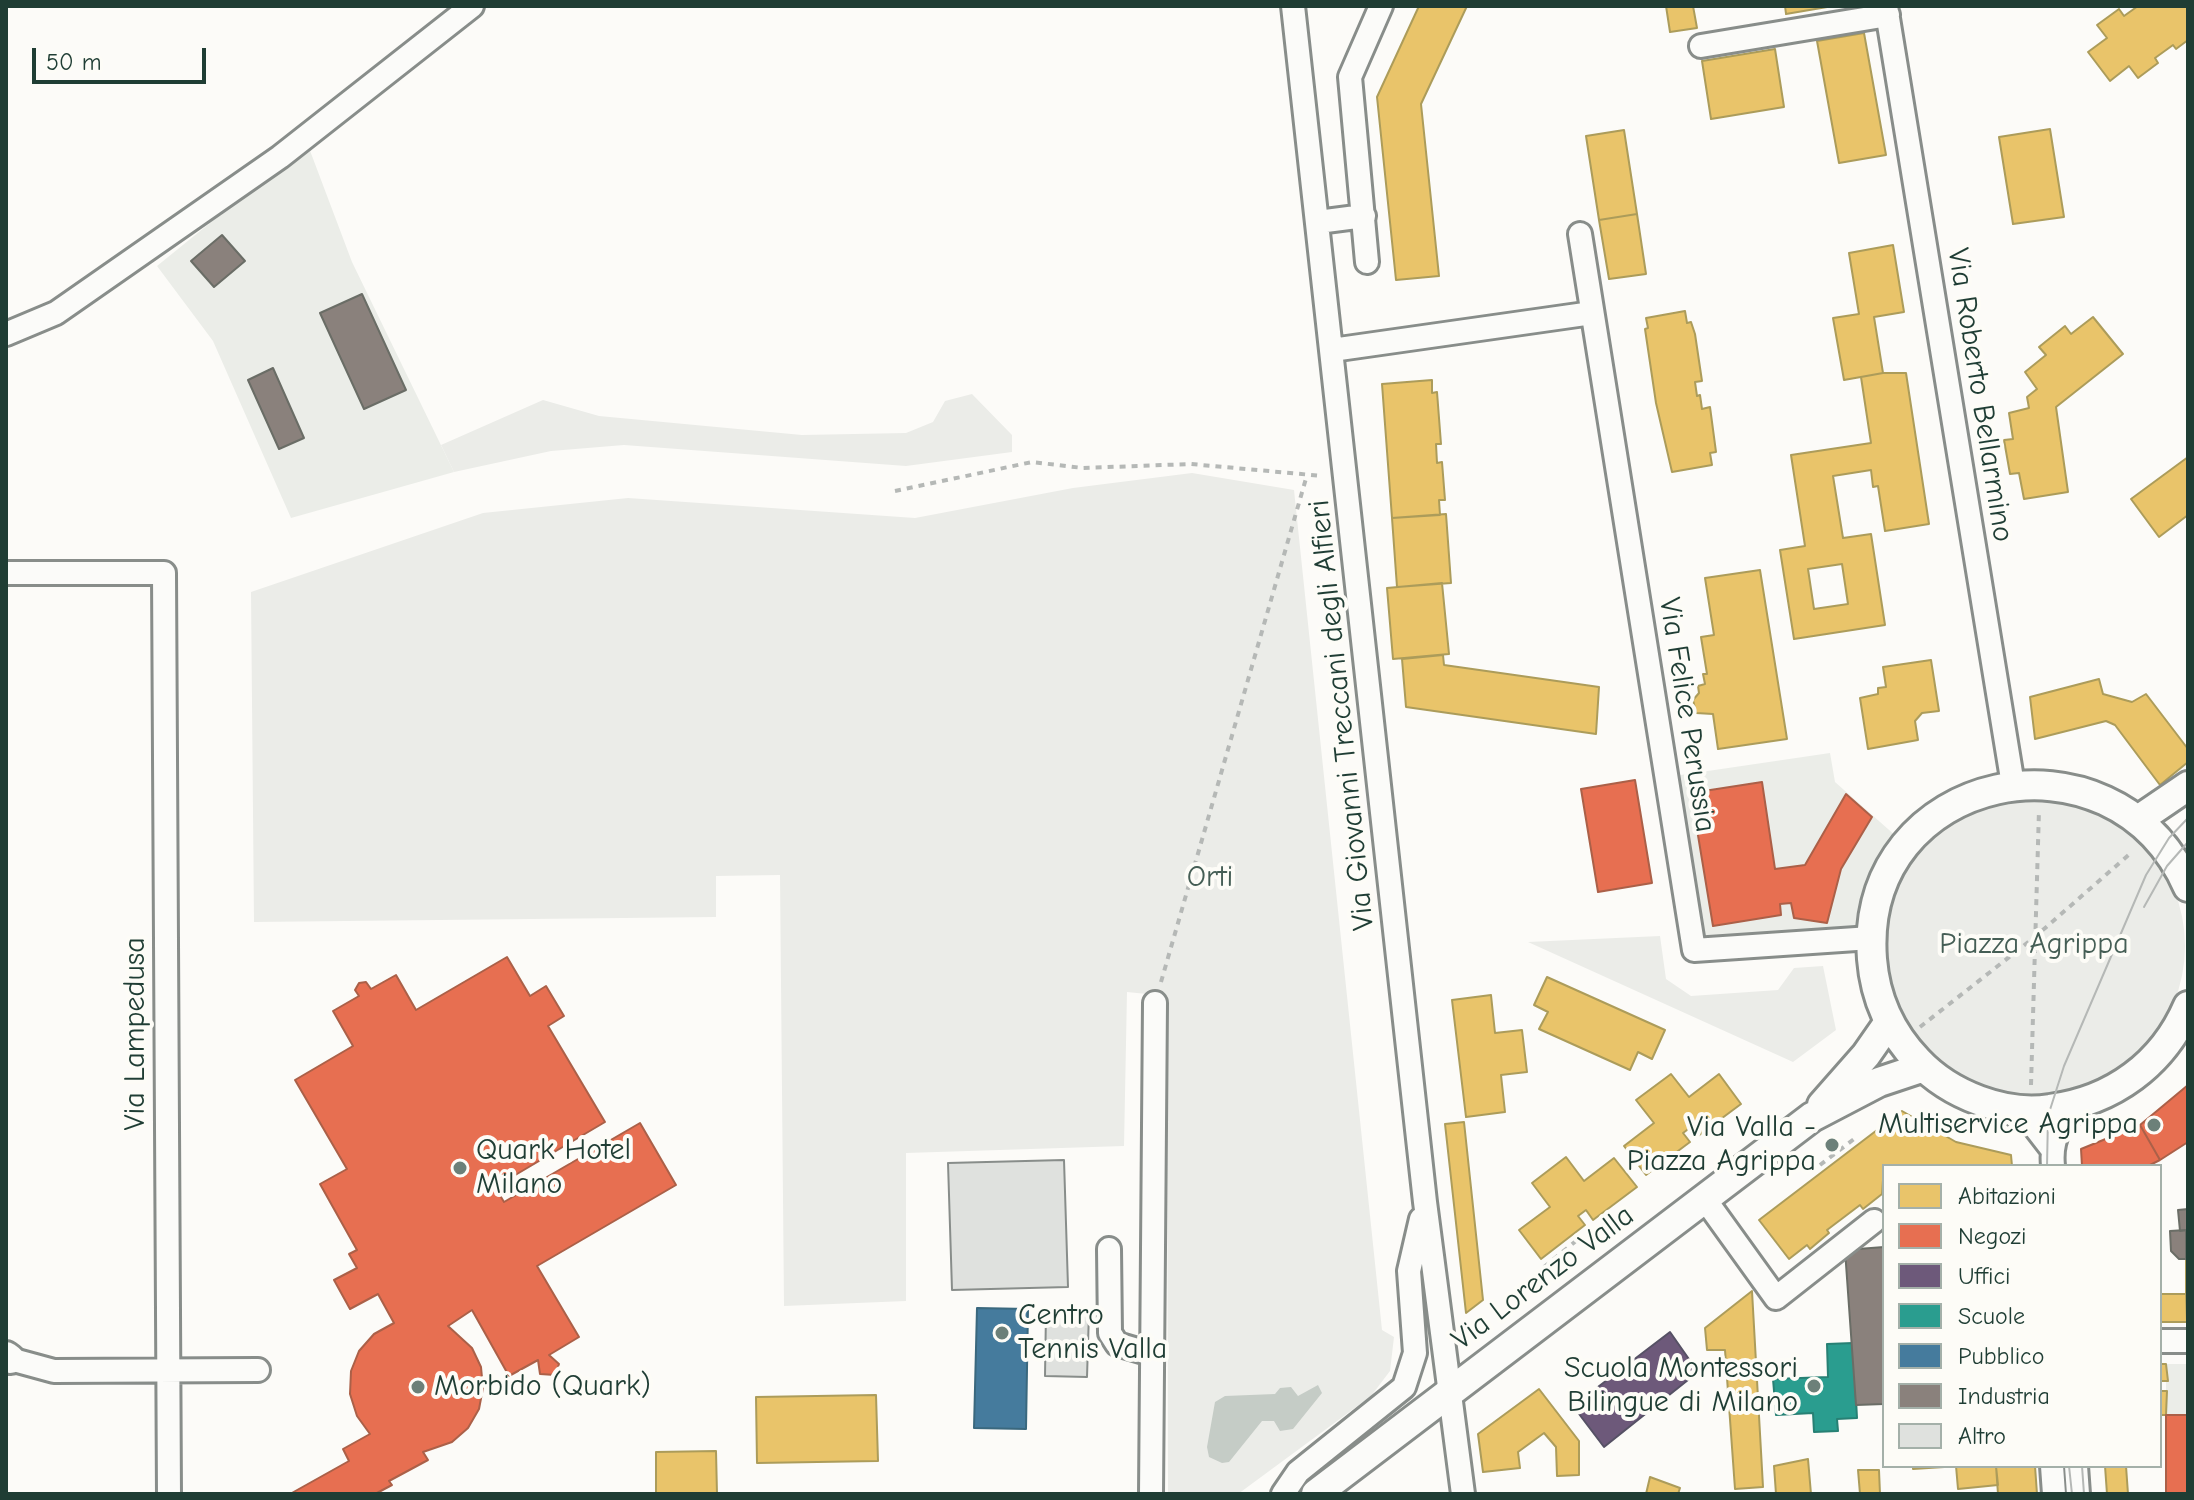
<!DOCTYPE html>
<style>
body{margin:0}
#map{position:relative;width:2194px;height:1500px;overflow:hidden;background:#fcfbf8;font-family:"Comic Neue",sans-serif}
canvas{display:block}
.frame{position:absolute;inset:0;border:8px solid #1f3d34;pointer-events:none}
.legend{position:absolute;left:1882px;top:1164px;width:280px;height:304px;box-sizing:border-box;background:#fdfcf7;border:2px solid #a4b0a9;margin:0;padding:10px 14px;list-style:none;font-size:24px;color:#1f3d34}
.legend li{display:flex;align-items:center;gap:16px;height:40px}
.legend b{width:40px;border:2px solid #a4b0a9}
.scale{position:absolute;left:32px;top:48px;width:174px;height:36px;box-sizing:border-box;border:4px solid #1f3d34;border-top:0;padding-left:10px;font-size:24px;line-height:28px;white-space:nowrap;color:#1f3d34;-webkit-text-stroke:6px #fdfcf7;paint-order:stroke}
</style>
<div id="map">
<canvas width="2194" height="1500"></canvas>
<div class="frame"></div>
<ul class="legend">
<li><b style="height:22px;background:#e9c46a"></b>Abitazioni</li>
<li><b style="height:22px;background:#e76f51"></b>Negozi</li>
<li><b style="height:22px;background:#6d597a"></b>Uffici</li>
<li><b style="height:22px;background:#2a9d8f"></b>Scuole</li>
<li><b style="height:22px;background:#457b9d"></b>Pubblico</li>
<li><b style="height:22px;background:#8a817c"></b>Industria</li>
<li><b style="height:22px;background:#dfe1de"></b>Altro</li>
</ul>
<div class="scale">50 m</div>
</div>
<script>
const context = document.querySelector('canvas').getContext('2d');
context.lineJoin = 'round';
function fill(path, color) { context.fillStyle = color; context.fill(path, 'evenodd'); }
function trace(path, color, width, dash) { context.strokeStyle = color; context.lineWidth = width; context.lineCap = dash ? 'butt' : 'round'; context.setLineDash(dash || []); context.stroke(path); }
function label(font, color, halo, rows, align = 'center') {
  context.font = font + ' "Comic Neue",sans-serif'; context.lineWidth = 8; context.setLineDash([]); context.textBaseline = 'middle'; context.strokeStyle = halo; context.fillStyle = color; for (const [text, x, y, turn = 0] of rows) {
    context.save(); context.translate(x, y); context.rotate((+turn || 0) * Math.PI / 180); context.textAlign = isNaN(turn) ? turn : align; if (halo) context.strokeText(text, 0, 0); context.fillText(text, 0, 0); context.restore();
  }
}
const built = new Path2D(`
 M309 148 352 262 454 472 291 518 213 341 157 266 274 171Z
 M1830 753 1835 782 1906 845 1871 938 1694 950 1667 777Z
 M2166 1364H2188V1494H2166Z`);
const green = new Path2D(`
 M972 394 1012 435V452L906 466 624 445 551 451 454 472 441 445 543 400 599 416 802 435 906 433 933 422 945 401Z
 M1192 473 1294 490 1382 1330 1394 1337 1390 1371 1371 1396 1238 1494H1168L1167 996 1127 992 1124 1146 906 1153V1301L784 1306 780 875 716 876V917L254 922 251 592 483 513 628 498 915 518 1073 488Z
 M1885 946a150 150 0 1 1 300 0a150 150 0 1 1-300 0Z
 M1660 936 1666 979 1691 996 1778 990 1794 968 1823 966 1836 1030 1793 1062 1528 942Z`);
const water = new Path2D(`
 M1318 1385 1322 1393 1293 1429 1280 1431 1274 1421H1262L1229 1462 1222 1463 1209 1457 1207 1447 1215 1402 1225 1396 1275 1394 1280 1388 1291 1387 1298 1396Z`);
const homes = new Path2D(`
 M1419 6H1467L1421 104 1439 276 1396 280 1377 97Z
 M1666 6H1693L1697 28 1670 32Z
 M1785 6H1833L1786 14Z
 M2138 6H2188V40L2176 49 2173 45 2155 58 2158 63 2138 78 2129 66 2110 81 2088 52 2107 38 2097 25 2119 9 2124 16Z
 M1864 33 1886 155 1839 163 1817 41Z
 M1775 49 1784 107 1711 119 1702 61Z
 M2050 129 2064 217 2013 224 1999 137Z
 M1624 130 1637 214 1599 220 1586 136Z
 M1637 214 1646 274 1609 279 1599 220Z
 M1893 245 1904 312 1874 317 1883 373 1844 380 1833 318 1859 314 1849 253Z
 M1685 311 1687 323 1691 322 1695 334 1702 381 1695 382 1697 396 1700 395 1702 409 1710 407 1716 452 1710 453 1712 465 1672 472 1656 403 1645 329 1648 328 1646 318Z
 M2093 317 2123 354 2056 407 2068 492 2024 499 2019 473 2010 474 2004 440 2013 439 2009 413 2029 408 2027 397 2037 389 2025 372 2046 355 2039 347 2065 326 2071 334Z
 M1883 373H1906L1929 524 1885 531 1878 486 1873 487 1871 470 1833 476 1843 538 1871 534 1885 625 1794 639 1780 550 1805 546 1791 455 1871 443 1861 377ZM1842 564 1848 604 1814 609 1808 569Z
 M1432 380V393L1437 392 1441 444H1436L1437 463 1442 462 1445 500H1439L1440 515 1392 518 1382 384Z
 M2188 457V515L2159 537 2131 499Z
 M1446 514 1451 583 1397 587 1392 518Z
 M1760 570 1787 739 1718 749 1713 714 1696 713 1693 700 1699 693 1698 686 1705 684 1703 674H1707L1701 637 1714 635 1705 578Z
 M1442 583 1449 654 1393 659 1387 588Z
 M1443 655 1444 665 1599 687 1596 734 1406 707 1402 659Z
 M1931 660 1939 711 1922 713 1915 721 1918 740 1868 749 1860 698 1878 694V688L1886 687 1883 667Z
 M2099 679 2103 694 2132 702 2146 694 2188 749V762L2160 785 2115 725 2106 721 2035 739 2030 697Z
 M1547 977 1665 1030 1652 1059 1638 1052 1630 1070 1539 1029 1548 1012 1534 1005Z
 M1491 995 1495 1033 1522 1030 1527 1072 1501 1075 1505 1112 1466 1117 1452 1000Z
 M1671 1074 1689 1097 1719 1074 1741 1104 1698 1136 1691 1127 1683 1133 1690 1142 1646 1175 1624 1146 1654 1123 1636 1100Z
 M1902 1111 1956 1142 2011 1155 2012 1166H1884L1882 1194 1863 1209 1860 1205 1827 1230 1829 1233 1810 1249 1807 1245 1789 1259 1759 1220Z
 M1464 1122 1483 1300 1466 1313 1445 1124Z
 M1566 1157 1584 1181 1614 1158 1637 1187 1593 1220 1586 1210 1578 1216 1585 1225 1541 1259 1519 1230 1550 1207 1532 1183Z
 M2186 1230H2188V1322L2186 1294Z
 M1752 1291 1763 1487 1735 1489 1725 1350H1707L1705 1328Z
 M2160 1294H2186L2187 1322H2160Z
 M2160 1364H2166L2168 1381H2160Z
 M1539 1389 1579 1441V1475L1557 1476 1556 1447 1544 1433 1518 1452 1520 1468 1483 1472 1478 1434Z
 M2160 1391H2167L2166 1415H2160Z
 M876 1395 878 1461 757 1463 756 1397Z
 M716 1451 717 1494H656V1452Z
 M1808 1459 1811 1494H1776L1774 1466Z
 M1913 1466H1960L1913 1469Z
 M1956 1466H1996L1998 1485 1958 1489Z
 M1996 1466H2035L2037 1494H1998Z
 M2105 1466H2126L2128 1494H2107Z
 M1858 1470H1879L1880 1494H1860Z
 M1650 1477 1680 1488 1678 1494H1646Z`);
const shops = new Path2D(`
 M1635 780 1652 883 1598 892 1581 789Z
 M1762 782 1775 869 1805 865 1846 794 1872 817 1841 869 1827 923 1794 918 1791 903 1780 904 1781 915 1713 926 1691 793Z
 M507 957 530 996 546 986 564 1016 548 1026 605 1122 495 1187 504 1202 640 1123 676 1185 537 1266 579 1337 549 1355 559 1364 555 1375 540 1374 538 1360 509 1376 472 1310 448 1326 472 1348 481 1367 483 1388 479 1409 468 1428 452 1442 423 1452 428 1460 389 1481 392 1485 375 1494H290L349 1461 343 1449 370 1434 357 1416 350 1394 351 1371 359 1351 374 1334 394 1323 378 1294 350 1309 334 1280 357 1268 349 1254 357 1250 320 1184 347 1169 295 1080 353 1046 333 1011 359 996 355 990 359 983 366 982 371 989 396 975 416 1010Z
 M2188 1085V1142L2160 1160 2140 1125Z
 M2140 1125 2160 1160 2148 1166H2082L2081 1149Z
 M2166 1415H2188V1494H2166Z`);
const offices = new Path2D(`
 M1670 1332 1698 1372 1604 1447 1573 1406Z`);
const schools = new Path2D(`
 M1853 1343 1857 1418 1837 1419 1838 1431 1814 1432 1813 1413 1776 1415 1773 1379 1828 1377 1827 1344Z`);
const public = new Path2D(`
 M977 1308 1028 1309 1026 1429 974 1428Z`);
const industry = new Path2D(`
 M222 235 245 261 214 287 191 261Z
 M362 294 406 390 364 409 320 313Z
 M273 368 304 438 279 449 248 380Z
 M2188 1209V1230L2180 1231 2178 1210Z
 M2186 1230V1259H2179L2171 1251 2170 1231Z
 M1884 1247V1404L1856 1405 1845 1250Z`);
const building = new Path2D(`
 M1064 1160 1068 1287 952 1290 948 1163Z
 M1046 1311 1089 1312 1087 1377 1045 1376Z`);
const path = new Path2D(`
 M895 491 1032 462 1083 468 1191 464 1323 476
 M1161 982 1307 475
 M1920 1027 2036 936 2132 852
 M2031 1085 2039 810
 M1820 1165 1858 1136
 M1544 1267 1576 1241`);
const minor = new Path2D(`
 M1293 6 1425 1202 1463 1494
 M1886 6 2013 785
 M1701 46 1888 15
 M1318 222 1364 216
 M1580 234 1694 950 1871 938
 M1367 262 1350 77 1381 6
 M6 334 56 313 280 157 472 6
 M1332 350 1592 313
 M6 573H164L169 1494
 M2007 1110 2034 1126 2051 1148
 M2053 1166C2050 1136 2062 1120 2086 1103
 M1704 1198 1776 1298 1874 1221
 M1109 1249 1110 1333 1117 1344 1151 1354
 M2160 1341H2188
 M10 1359 54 1371 258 1370
 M2052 1466 2054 1494
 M2076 1466 2078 1494
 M1151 1494 1155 1003
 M1283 1494 1298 1472 1404 1387 1415 1353 1409 1271 1421 1219`);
const major = new Path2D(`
 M2138 820 2188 786
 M2188 887C2113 718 1858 772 1872 959 1875 998 1891 1033 1918 1061 1950 1095 2005 1116 2050 1109 2113 1101 2163 1064 2188 1006
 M1822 1105 1866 1055 1889 1022
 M6 1356 10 1359
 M1316 1494 1812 1117 1879 1082 1924 1067`);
const tram = new Path2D(`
 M2144 907 2167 866 2188 842
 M2047 1166 2048 1116 2064 1066 2146 875 2169 838 2188 818
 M2069 1466 2072 1494
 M2082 1466 2084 1494`);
const markers = [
 [2154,1125,8,"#6c8079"],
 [1832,1145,8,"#6c8079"],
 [460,1168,8,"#6c8079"],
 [1002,1333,8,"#6c8079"],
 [1814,1386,8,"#6c8079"],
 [418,1387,8,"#6c8079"]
];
const streetNames = [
 ["Via Roberto Bellarmino",1980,395,81],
 ["Via Giovanni Treccani degli Alfieri",1342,715,-96],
 ["Via Felice Perussia",1687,715,81],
 ["Via Lampedusa",136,1034,-90],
 ["Via Lorenzo Valla",1543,1278,-37]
];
const parkNames = [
 ["Orti",1210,878],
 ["Piazza Agrippa",2034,945]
];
const poiNames = [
 ["Multiservice Agrippa",2138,1125],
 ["Via Valla -",1816,1128],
 ["Piazza Agrippa",1816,1162],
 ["Quark Hotel",476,1151,"left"],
 ["Milano",476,1185,"left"],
 ["Centro",1018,1316,"left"],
 ["Tennis Valla",1018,1350,"left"],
 ["Scuola Montessori",1798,1369],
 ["Bilingue di Milano",1798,1403],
 ["Morbido (Quark)",434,1387,"left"]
];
fill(built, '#ebede8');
fill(green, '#ebece8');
fill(water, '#c5ccc6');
fill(homes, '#e9c46a');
trace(homes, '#ac9c5a', 2);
fill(shops, '#e76f51');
trace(shops, '#ab6048', 2);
fill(offices, '#6d597a');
trace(offices, '#565165', 2);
fill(schools, '#2a9d8f');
trace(schools, '#278074', 2);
fill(public, '#457b9d');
trace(public, '#3a687e', 2);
fill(industry, '#8a817c');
trace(industry, '#6a6d66', 2);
fill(building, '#dfe1de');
trace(building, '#888d8a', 2);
trace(minor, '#888d8a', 28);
trace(major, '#888d8a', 34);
trace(path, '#b5b8b6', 4, [6, 6]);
trace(minor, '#fbfbf9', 22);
trace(major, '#fbfbf9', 28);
trace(tram, '#b5b8b6', 2);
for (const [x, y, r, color] of markers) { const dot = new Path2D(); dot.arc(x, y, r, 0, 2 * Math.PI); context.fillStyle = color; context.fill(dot); trace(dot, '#fdfcf7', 3); }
label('30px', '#1f3d34', '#fdfcf7', streetNames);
label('30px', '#455e55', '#fdfcf7', parkNames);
label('30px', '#1f3d34', '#fdfcf7', poiNames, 'right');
</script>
